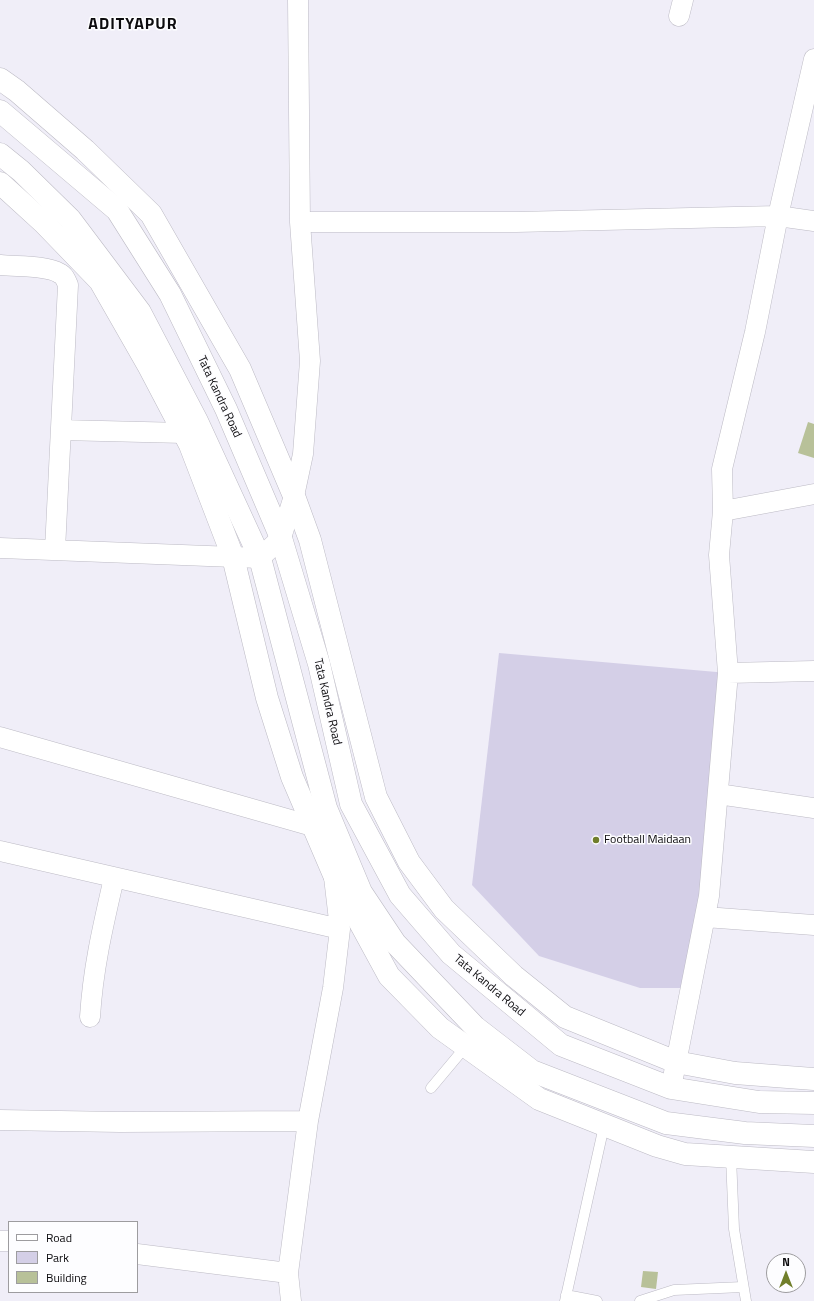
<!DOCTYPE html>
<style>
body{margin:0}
#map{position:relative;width:814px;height:1301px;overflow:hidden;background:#f0eef8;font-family:"Titillium Web",sans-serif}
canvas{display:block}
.legend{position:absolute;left:8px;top:1221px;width:130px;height:72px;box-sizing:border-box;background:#fdfdff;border:1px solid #9d9c9f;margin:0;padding:5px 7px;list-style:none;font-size:12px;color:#0c0b0e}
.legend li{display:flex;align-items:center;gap:8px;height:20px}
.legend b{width:20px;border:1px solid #9d9c9f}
.north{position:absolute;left:766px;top:1253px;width:40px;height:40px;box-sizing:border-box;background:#fdfdff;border:1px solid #9d9c9f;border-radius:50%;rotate:0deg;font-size:11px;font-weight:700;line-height:16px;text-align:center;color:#0c0b0e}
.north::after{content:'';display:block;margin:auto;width:14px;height:18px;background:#707e2b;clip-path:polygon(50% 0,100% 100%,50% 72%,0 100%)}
</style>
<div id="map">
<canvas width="814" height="1301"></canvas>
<ul class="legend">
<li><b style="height:5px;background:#fff"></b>Road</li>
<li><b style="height:11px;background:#d4cfe7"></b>Park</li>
<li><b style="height:11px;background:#b8c199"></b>Building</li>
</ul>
<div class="north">N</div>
</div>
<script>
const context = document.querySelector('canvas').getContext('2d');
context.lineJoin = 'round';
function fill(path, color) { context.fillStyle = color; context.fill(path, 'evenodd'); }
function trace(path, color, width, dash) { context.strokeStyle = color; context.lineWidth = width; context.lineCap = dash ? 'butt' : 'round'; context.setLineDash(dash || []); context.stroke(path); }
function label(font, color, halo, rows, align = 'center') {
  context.font = font + ' "Titillium Web",sans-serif'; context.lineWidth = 3; context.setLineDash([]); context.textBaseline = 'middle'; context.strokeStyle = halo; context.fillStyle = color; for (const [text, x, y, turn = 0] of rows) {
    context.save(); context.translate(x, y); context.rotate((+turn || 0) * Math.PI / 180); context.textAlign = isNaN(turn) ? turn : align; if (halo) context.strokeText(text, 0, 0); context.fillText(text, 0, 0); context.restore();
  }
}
const green = new Path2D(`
 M499 653 728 673 691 988H640L539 956 472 885Z`);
const building = new Path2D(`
 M808 422 814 424V458L798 453Z
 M643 1271 658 1272 656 1289 641 1287Z`);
const lane = new Path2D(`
 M431 1088 467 1045
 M731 1157 734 1229 746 1301
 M566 1295 597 1301
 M565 1301 604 1126
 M640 1301 674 1290 743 1287`);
const street = new Path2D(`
 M679 16 683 0
 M300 222H516L778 216 814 221
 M0 265C15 267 46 265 59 273 64 275 66 280 68 285L55 550
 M61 430 184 433
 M723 511 814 494
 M0 548 260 558 281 538 294 496 303 454 310 361 300 222 298 0
 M728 673 814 671
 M0 737 312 826
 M718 794 814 808
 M0 851 340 929
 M705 917 814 925
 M90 1017C93 968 103 926 114 878
 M671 1088 709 896 728 673 719 555 723 511 722 469 755 332 778 216 814 59
 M0 1120 120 1122 308 1121
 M0 1241H9
 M137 1254 288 1273
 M291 1301 288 1273 308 1121 333 988 340 929 334 877`);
const secondary = new Path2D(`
 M0 79 17 91 85 150 151 214 240 369 294 496 310 540 376 797 409 862 444 909 514 976 565 1017 676 1062 735 1073 814 1079
 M0 183 44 223 100 281 148 365 190 445 233 557 267 698 292 777 334 875 389 976 440 1028 539 1099 657 1146 685 1154 814 1162`);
const primary = new Path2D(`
 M0 111 117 210 170 294 226 409 281 538 319 664 351 804 400 895 451 954 561 1045 671 1088 759 1102 814 1103
 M0 154 21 171 70 219 140 312 197 421 260 558 326 808 361 892 395 943 475 1027 532 1071 666 1123 745 1133 814 1136`);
const markers = [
 [596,840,4,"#707e2b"]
];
const streetNames = [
 ["Tata Kandra Road",219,397,65],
 ["Tata Kandra Road",327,702,77],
 ["Tata Kandra Road",489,986,40]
];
const poiNames = [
 ["Football Maidaan",604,840]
];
const districtNames = [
 ["ADITYAPUR",133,25]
];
fill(green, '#d4cfe7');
fill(building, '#b8c199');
trace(lane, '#bcbac4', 11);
trace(street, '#bcbac4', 21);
trace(secondary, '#bcbac4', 23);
trace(primary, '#bcbac4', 23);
trace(lane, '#fff', 10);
trace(street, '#fff', 20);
trace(secondary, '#fff', 22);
trace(primary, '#fff', 22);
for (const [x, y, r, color] of markers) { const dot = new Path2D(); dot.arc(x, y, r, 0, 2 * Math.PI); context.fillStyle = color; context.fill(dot); trace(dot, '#fdfdff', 1.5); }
label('12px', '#0c0b0e', '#fdfdff', streetNames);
label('12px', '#0c0b0e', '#fdfdff', poiNames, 'left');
context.letterSpacing = '1px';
label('bold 16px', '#0c0b0e', '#fdfdff', districtNames);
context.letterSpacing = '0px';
</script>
